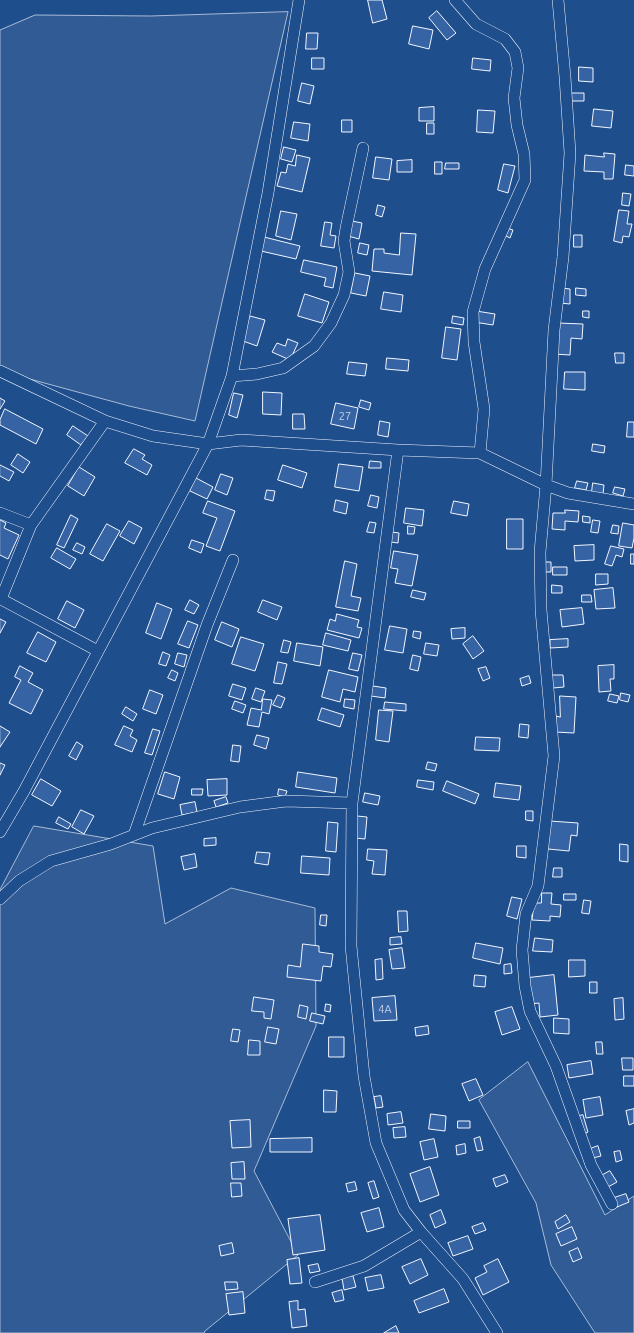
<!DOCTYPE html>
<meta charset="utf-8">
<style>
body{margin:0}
canvas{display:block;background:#1f4e8c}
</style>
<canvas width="634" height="1333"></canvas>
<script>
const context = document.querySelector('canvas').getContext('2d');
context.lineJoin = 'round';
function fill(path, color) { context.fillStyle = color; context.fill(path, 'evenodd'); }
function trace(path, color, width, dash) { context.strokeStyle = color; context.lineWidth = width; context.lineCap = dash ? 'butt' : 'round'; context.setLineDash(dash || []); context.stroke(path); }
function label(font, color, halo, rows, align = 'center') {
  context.font = font + ' Ubuntu,sans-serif'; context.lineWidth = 3; context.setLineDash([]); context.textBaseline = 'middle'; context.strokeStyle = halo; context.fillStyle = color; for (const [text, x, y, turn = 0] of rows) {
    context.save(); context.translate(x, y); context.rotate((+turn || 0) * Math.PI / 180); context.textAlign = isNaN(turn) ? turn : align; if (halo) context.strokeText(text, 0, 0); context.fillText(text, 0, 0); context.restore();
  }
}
const built = new Path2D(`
 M288 12 195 421 129 406 4 372 0 368V30L35 15 150 16Z
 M34 826 153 846 165 924 231 888 315 908 316 1026 254 1171 298 1255 205 1331 204 1333H0V890Z
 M528 1062 605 1215 634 1196V1333H595L551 1265 536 1203 479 1100Z`);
const building = new Path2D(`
 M368 0H382L387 19 373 23Z
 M437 11 456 33 447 40 429 18Z
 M413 26 433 30 429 49 409 44Z
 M307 33H318L317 49H306Z
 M312 58H324V69H312Z
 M473 58 491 60 490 71 472 69Z
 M579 67 593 68V82L579 81Z
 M302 83 314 86 310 104 298 101Z
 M568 93H584V101H568Z
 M434 107V121H419V108Z
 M594 109 613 111 611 128 592 126Z
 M478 110 495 111 493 133 477 132Z
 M342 120H352V132H342Z
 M294 122 310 124 308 141 291 138Z
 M427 123H434V134H427Z
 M284 147 296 150 292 162 281 159Z
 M604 153 615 154 613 179H604V172L584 171 585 155 604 157Z
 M297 155 310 158 302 192 277 186 281 172 286 173 288 164 295 166Z
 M376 157 392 159 389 180 373 178Z
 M412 160V172H397V161Z
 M435 162H442V174H435Z
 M446 163H459V169H445Z
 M504 164 515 166 508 193 498 190Z
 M626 165 634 166V176L625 175Z
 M623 193 631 194 629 206 622 205Z
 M378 205 385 207 382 217 376 215Z
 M619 210 629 211 627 224H632L629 237 623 236 622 243 614 241Z
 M281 211 297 214 291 240 276 236Z
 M352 221 362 223 359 239 348 236Z
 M325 222 332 223 330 235 336 236 334 248 321 246Z
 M507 228 513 230 510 238 504 235Z
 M401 233 416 234 412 275 372 271 374 249H384V253L399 255Z
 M574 235H582V247H574Z
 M264 237 300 246 296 259 261 251Z
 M360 243 369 245 367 255 358 253Z
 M304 260 337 267 333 288 324 286 326 278 301 272Z
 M355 273 370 276 366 296 351 293Z
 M561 288 570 289V304L560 303Z
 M576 288 586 289V296L576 295Z
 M384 292 403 295 401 312 381 309Z
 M305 294 329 302 322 323 298 316Z
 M476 311 495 314 493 325 474 322Z
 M583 311H589V318L583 317Z
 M250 316 265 320 257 346 243 341Z
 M453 316 464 318 463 325 452 323Z
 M558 323 583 324 582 339 571 338 570 355 554 354Z
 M446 327 461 329 457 360 442 358Z
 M288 339 298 343 290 360 272 352 277 343 285 346Z
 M615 353H624V363H616Z
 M387 358 409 360 408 371 386 369Z
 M349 362 367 364 365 376 347 374Z
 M565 372H585V390L564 389Z
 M263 392 282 393 281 415 263 414Z
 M234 393 243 395 237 418 229 415Z
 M0 398 5 401 0 409Z
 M361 400 371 403 369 410 359 407Z
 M336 403 358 408 354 429 331 424Z
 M5 409 43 429 36 444 0 425V420Z
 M293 414H304L305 429H293Z
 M380 421 390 423 388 437 378 435Z
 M628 422H634V437H627Z
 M73 426 88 436 81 445 67 435Z
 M593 444 605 446 604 453 592 451Z
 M134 449 145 455 142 459 152 465 147 475 125 463Z
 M18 454 30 462 23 473 11 465Z
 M370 461 381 462V468H369Z
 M339 464 363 467 359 491 335 487Z
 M0 465 14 472 9 481 0 476Z
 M283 465 307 473 302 488 278 480Z
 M79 467 95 477 84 496 68 486Z
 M221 474 233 478 227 495 215 490Z
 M196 478 213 487 207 499 190 491Z
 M577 481 588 483 586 490 575 488Z
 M593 483 604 485 603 494 592 492Z
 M615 487 625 489 623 496 613 493Z
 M267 490 275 491 273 501 265 499Z
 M371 495 379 497 377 508 368 506Z
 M336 500 348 503 346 514 334 511Z
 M208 501 235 511 220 551 206 546 217 518 203 513Z
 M454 501 469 504 467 516 451 513Z
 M406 508 424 510 422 526 404 523Z
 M565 510 579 511 578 522 565 521V530L552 529 553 513H565Z
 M71 515 78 519 64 548 57 545Z
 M583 516 590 517V523L583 522Z
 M507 519H523V549H507Z
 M0 520 6 523 4 528 19 535 8 559 0 555Z
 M593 520 600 521 598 533 591 532Z
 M129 521 142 528 134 544 120 536Z
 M370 522 376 523 374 533 367 532Z
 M623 523 634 525V538L632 548 619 546Z
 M107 524 120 531 103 561 90 554Z
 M613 525 619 526 618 534 611 533Z
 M408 526 415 527 414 534H408Z
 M392 532 399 533 398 543 391 542Z
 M192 540 204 544 201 553 189 548Z
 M77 543 85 547 82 554 73 550Z
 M594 545V560L575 561 574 546Z
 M611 546 624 549 622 557 616 555 612 566 605 564Z
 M57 548 76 559 70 569 51 558Z
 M394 551 418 555 412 586 395 583 398 569 391 568Z
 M631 554H634V564H631Z
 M345 561 357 564 351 596 361 598 358 611 336 607Z
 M544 562H551V572H544Z
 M553 567H567V575H553Z
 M596 574H608V584L596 585Z
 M552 585 562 586V593H552Z
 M613 588 615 608 596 609 594 590Z
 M413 590 426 593 424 600 411 597Z
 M582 595H591L592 602H582Z
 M190 600 199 605 194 614 185 610Z
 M263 600 282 607 277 620 258 612Z
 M67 601 84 610 75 628 58 619Z
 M157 603 172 609 161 639 146 633Z
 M582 608 584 624 562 627 560 610Z
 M337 614 359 620 357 627 362 628 359 638 327 630 330 619 335 621Z
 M0 619 6 622 0 633Z
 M188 621 198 625 189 648 178 644Z
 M222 622 239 629 232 647 215 640Z
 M390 626 407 629 403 653 385 650Z
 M465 628V638L452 639 451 629Z
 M414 631 421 632 420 639 413 637Z
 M38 632 56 642 46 662 27 653Z
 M326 633 351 640 348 651 323 645Z
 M473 636 484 651 473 659 463 644Z
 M241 637 264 644 255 671 232 664Z
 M568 639V647L550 648V640Z
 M284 640 291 642 288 653 281 652Z
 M297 643 323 647 320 666 294 661Z
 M426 643 439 645 437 656 424 654Z
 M163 652 170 655 166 666 159 664Z
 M178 653 187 655 184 667 175 664Z
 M353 653 362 655 358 671 349 669Z
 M413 655 421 657 418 671 410 669Z
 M278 662 287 664 282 684 274 683Z
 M614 665V679H610L611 691 599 692 598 666Z
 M20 666 33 673 28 682 43 690 31 714 9 703 21 680 15 677Z
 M486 667 490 678 483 681 478 669Z
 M172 670 178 673 175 681 168 678Z
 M329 670 358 677 355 692 343 689 340 702 322 697Z
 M552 675H563L564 687 553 688Z
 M529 676 531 683 522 686 520 679Z
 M233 684 246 688 242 700 229 696Z
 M373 686 386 688 385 698 371 696Z
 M256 688 265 691 261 702 252 699Z
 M150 690 163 695 156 714 143 709Z
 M621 693 630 695 628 702 620 700Z
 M610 694 619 696 617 703 608 701Z
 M278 695 285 698 281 708 273 705Z
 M560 696 576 697 574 733 555 732 556 716 560 717Z
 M263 699 272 700 269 714 262 712 259 727 247 725 251 708 261 710Z
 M345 699 355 700 354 709 344 707Z
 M235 701 246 705 243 713 232 709Z
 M385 702 406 704V711L384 709Z
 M126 707 137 714 133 721 122 714Z
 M322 708 344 715 340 727 318 720Z
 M379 710 393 711 389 742 376 740Z
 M520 724 529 725 528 738 519 737Z
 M0 726 10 732 0 747Z
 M124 726 133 730 130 736 137 740 132 752 115 745Z
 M153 729 160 731 152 755 145 753Z
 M257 735 269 738 266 749 254 745Z
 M476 737 500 738 499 751 475 750Z
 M77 742 83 746 76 760 69 756Z
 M233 745 241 746 239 762 231 761Z
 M428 762 437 764 435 771 426 769Z
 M0 763 5 765 0 775Z
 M165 772 180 777 174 799 158 794Z
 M298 772 337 778 335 793 296 787Z
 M41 779 61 791 52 806 32 795Z
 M227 779V795L208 796 207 780Z
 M418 780 434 782 433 790 417 787Z
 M447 781 479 794 475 804 443 791Z
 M496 783 521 786 519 800 494 797Z
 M192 789H203L202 795H192Z
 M279 789 287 791 285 797 278 795Z
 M365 793 380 796 378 805 363 802Z
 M226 797 228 803 216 807 214 801Z
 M195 802 197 812 182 815 180 805Z
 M81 810 94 816 84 834 72 827Z
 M526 811H533V821L526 820Z
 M357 816 367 817 365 839 355 838Z
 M59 817 71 824 68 829 56 823Z
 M550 821 578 823 577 836 571 835 569 851 548 849Z
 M328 822 338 823 336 852 326 851Z
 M216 838V845L204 846V839Z
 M620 844 628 845V862L620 861Z
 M517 846H526V858L517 857Z
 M368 849 387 850 385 875 372 874 374 861 367 860Z
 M257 852 270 853 268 865 255 863Z
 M195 854 197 867 184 870 181 857Z
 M302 856 330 858 329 875 301 873Z
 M554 868H562V877H553Z
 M542 893H552L551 904 561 905 560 917 550 916V921L532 920 534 903H541Z
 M564 894H576V900H564Z
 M512 897 522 899 517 919 507 916Z
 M584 900 591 901 589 914 582 913Z
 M398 911H407L408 931 399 932Z
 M321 915H327L326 926 320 925Z
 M401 937 402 944 390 945V938Z
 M535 938 553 940 552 952 533 951Z
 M476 943 503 948 500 964 473 958Z
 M303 944 319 946V952L333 954 331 967 323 966 321 981 287 977 288 965 300 967Z
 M402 948 405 968 392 969 389 950Z
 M382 959 383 979 376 980 375 960Z
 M569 960H585V976L569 977Z
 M511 964 512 973 504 974V965Z
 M475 975 486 976 485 987 474 986Z
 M554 975 558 1015 540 1017 539 1003 530 1004 528 978Z
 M590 982H597V993H590Z
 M395 996 397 1020 374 1021 372 998Z
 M254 997 274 1000 271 1019 264 1018V1012L252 1011Z
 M623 998 624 1019 615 1020 614 999Z
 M326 1004 331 1005 330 1012 325 1011Z
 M300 1005 308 1007 306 1019 298 1017Z
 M512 1007 520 1029 502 1035 495 1012Z
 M312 1013 325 1016 323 1024 310 1021Z
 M554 1018 569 1019V1034L554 1033Z
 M428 1026 429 1034 416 1036 415 1028Z
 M268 1027 279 1029 276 1044 265 1042Z
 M233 1029 240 1030 238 1042 231 1041Z
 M329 1037H344V1057H329Z
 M249 1040 260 1041V1055H248Z
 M596 1042H602L603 1054H597Z
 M622 1058H633V1070H623Z
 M591 1061 593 1074 569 1078 567 1065Z
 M624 1076H634V1086H624Z
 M476 1079 483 1095 469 1101 462 1084Z
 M324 1090 337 1091 336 1112H324Z
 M381 1096 383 1107 376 1108 374 1097Z
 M600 1097 603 1115 586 1118 583 1100Z
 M634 1109V1123L629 1125 626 1111Z
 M401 1112 403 1123 388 1125 387 1114Z
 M431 1114 446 1116 445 1131 429 1129Z
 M583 1115 588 1132 582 1135 576 1117Z
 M250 1120 251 1147 232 1148 230 1121Z
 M458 1121H470V1128H458Z
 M405 1127 406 1137 394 1138 393 1128Z
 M480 1137 483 1150 477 1151 474 1139Z
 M312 1138V1152H270V1139Z
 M434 1139 438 1157 424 1160 420 1142Z
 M465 1144 466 1153 457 1155 456 1146Z
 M598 1146 601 1156 593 1158 590 1149Z
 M620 1151 622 1160 616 1162 614 1152Z
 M244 1162 245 1179H232L231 1163Z
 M430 1167 439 1195 420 1202 410 1174Z
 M610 1171 617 1182 608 1187 601 1176Z
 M505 1175 508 1182 496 1187 493 1179Z
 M374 1181 379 1197 373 1199 368 1183Z
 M355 1182 357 1190 348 1192 346 1184Z
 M231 1183H241L242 1196 232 1197Z
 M626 1194 629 1202 617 1207 614 1198Z
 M379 1208 384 1227 367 1232 361 1213Z
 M441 1210 446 1223 435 1228 430 1215Z
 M320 1215 325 1250 293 1255 288 1219Z
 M566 1215 570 1222 558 1229 555 1222Z
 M483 1223 486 1230 475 1234 472 1227Z
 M572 1227 577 1239 561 1246 556 1234Z
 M468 1236 473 1249 453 1256 448 1243Z
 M232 1243 234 1253 221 1256 219 1246Z
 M578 1248 582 1258 573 1262 569 1252Z
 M299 1258 302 1283 290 1284 287 1260Z
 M421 1259 428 1275 410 1284 402 1267Z
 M498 1259 509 1282 483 1295 475 1278 487 1272 484 1266Z
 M318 1264 320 1271 310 1273 308 1266Z
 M381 1275 384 1288 368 1291 365 1278Z
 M353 1276 356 1287 344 1290 342 1278Z
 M225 1282H237L238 1289 226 1290Z
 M444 1289 449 1302 419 1313 414 1301Z
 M342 1290 344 1300 335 1302 332 1293Z
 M243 1292 245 1313 229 1315 226 1294Z
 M298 1301V1310L305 1309 307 1326 292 1328 289 1302Z
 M396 1326 399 1333H384Z`);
const street = new Path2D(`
 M455 0 476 24 505 39 515 52 518 68 514 98 517 125 524 154 525 180 485 269 473 312 474 342 484 409 480 453
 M558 0 565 77 570 153 563 257 554 330 546 485 540 552 541 610 554 756 538 886 526 914 522 950 525 986 530 1011 556 1066 591 1165 612 1204
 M0 371 105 421 153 436 208 444 241 440 398 450 480 453 546 485 568 493 634 504
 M232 376 257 374 283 368 314 346 331 323 344 295 349 272 344 241 346 228 363 148
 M398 450 352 803 351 946 364 1076 376 1143 404 1210 421 1232 463 1279 497 1333
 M0 513 31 525 105 421
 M31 525 1 599 98 651
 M0 832 24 791 208 444 232 376 268 193 299 0
 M134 835 207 625 233 560
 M0 899 19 881 51 861 111 844 152 828 240 807 286 801 352 803
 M315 1282 364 1266 421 1232`);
const numberNames = [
 ["27",345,416],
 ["4А",385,1009]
];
fill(built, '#305b95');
trace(built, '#a8bbd7', 1);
fill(building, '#3563a3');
trace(building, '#f2f6ff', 1);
trace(street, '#f2f6ff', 12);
trace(street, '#1f4e8c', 11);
label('11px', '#c3d1e8', null, numberNames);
</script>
